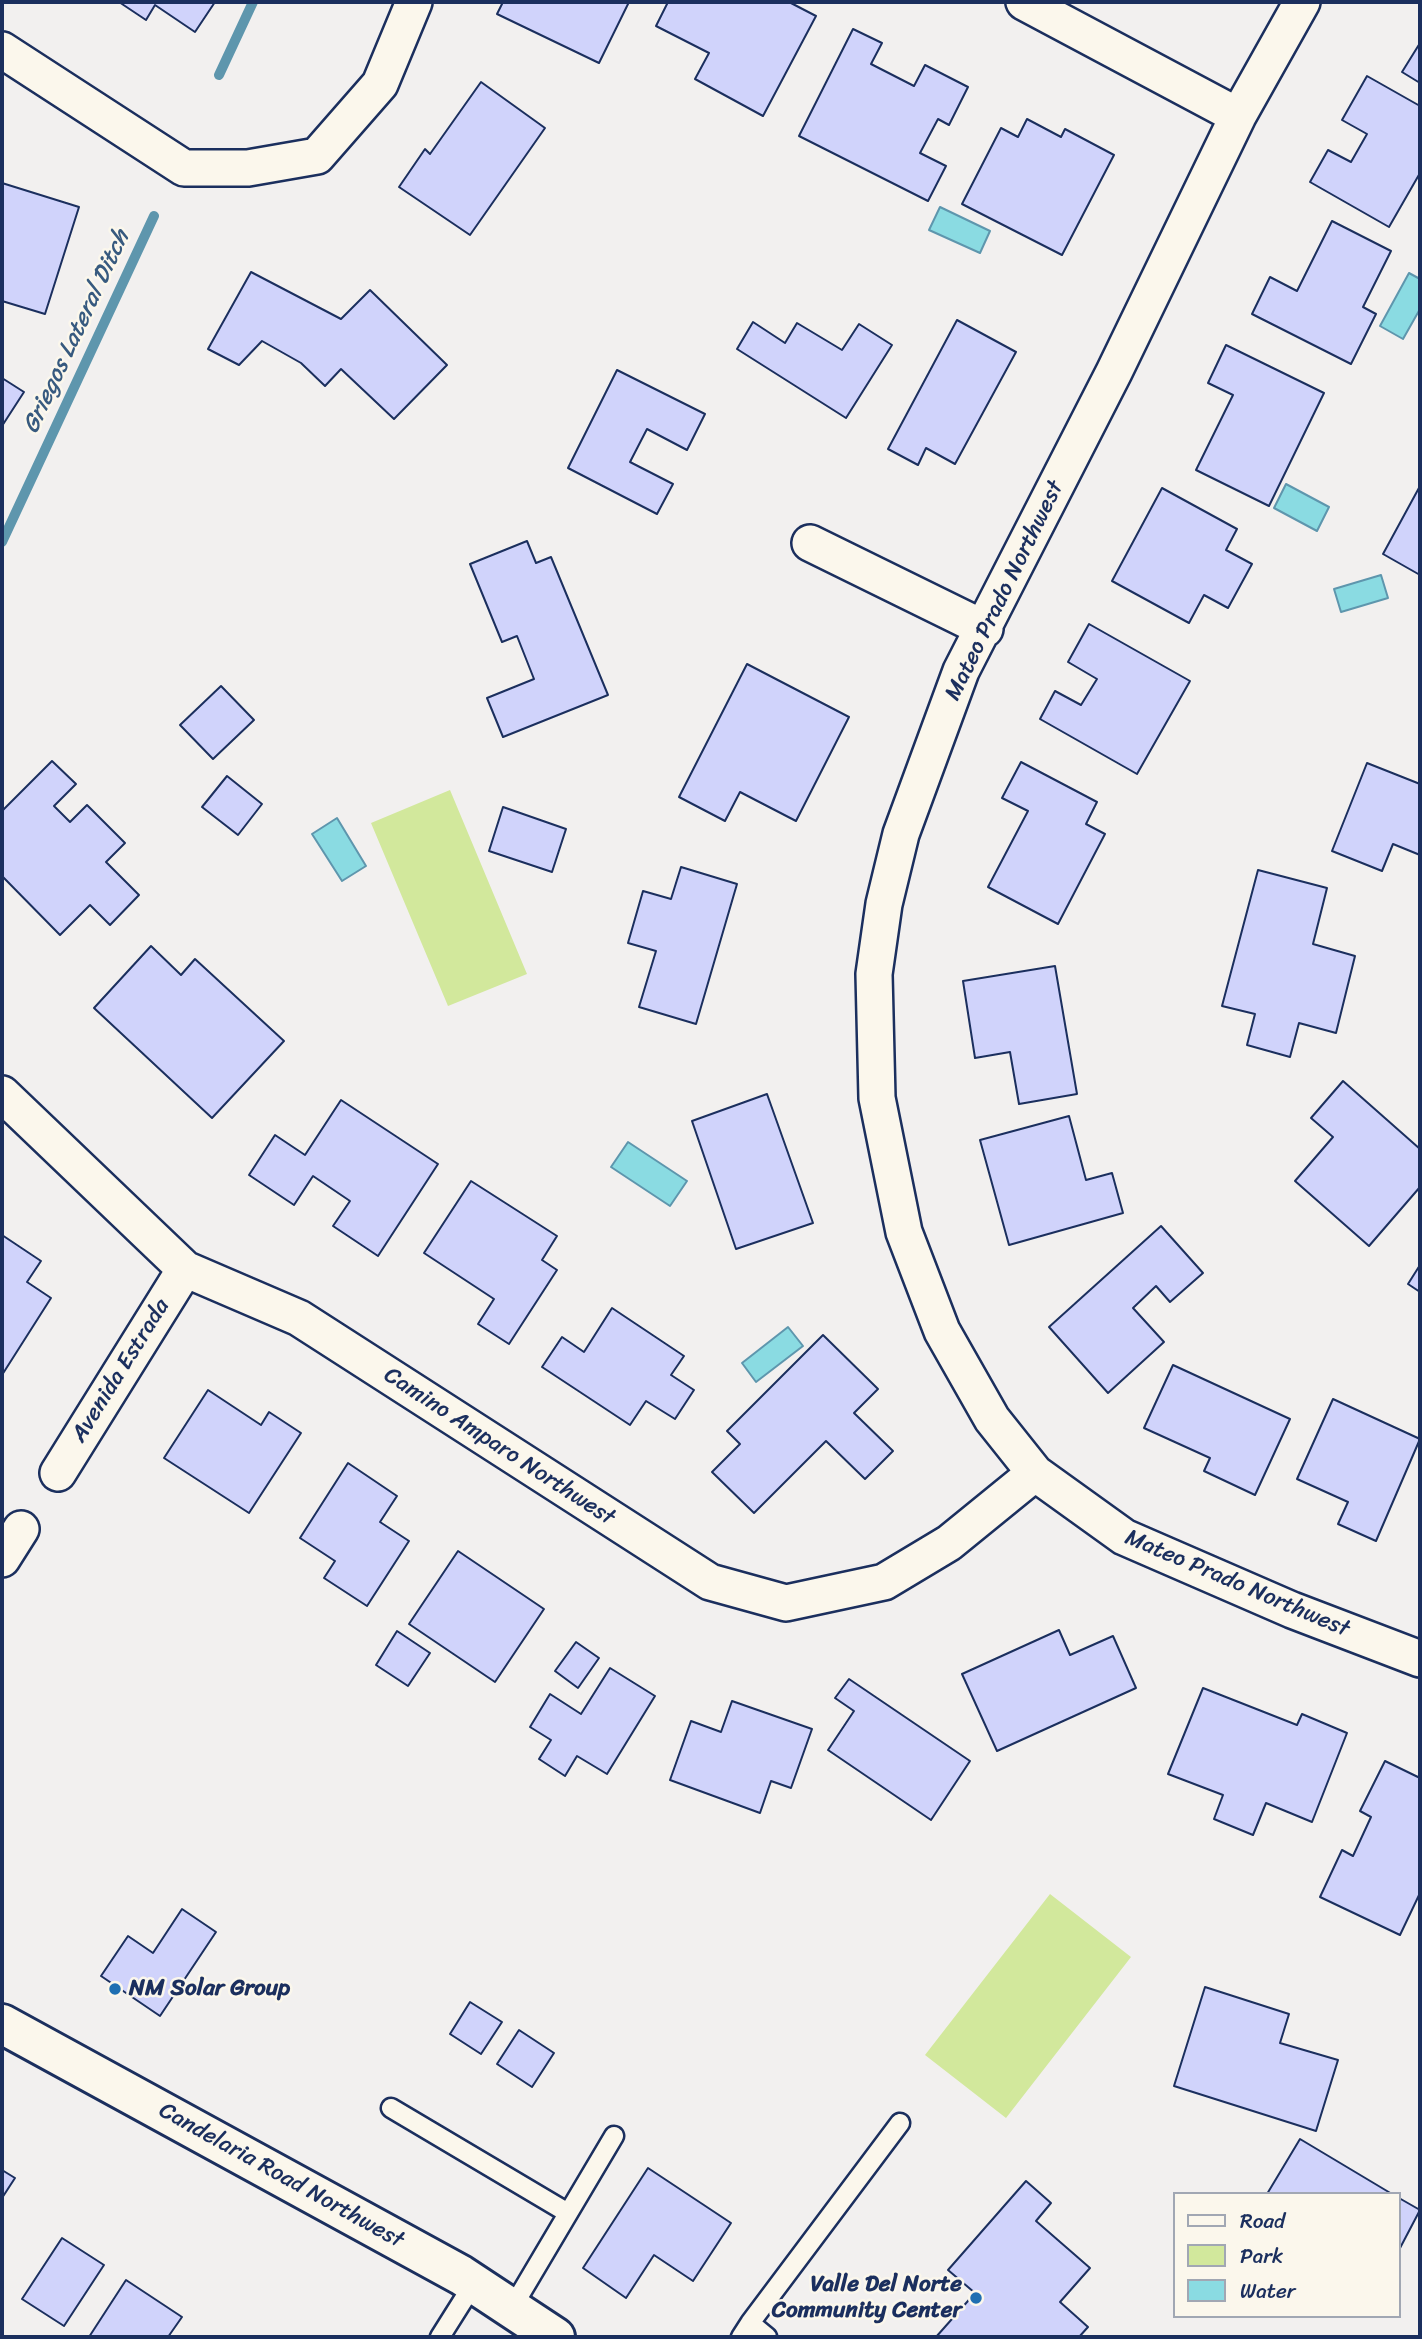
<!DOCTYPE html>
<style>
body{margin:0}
#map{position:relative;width:1422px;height:2339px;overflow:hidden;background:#f2f0ef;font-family:Sriracha,sans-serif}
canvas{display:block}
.frame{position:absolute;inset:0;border:4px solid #1b2f5e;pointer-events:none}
.legend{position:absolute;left:1173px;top:2192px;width:228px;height:126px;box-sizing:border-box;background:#fbf7ec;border:2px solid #a1a7b3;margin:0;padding:9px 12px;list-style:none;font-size:21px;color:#1b2f5e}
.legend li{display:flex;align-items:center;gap:14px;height:35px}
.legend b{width:35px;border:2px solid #a1a7b3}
</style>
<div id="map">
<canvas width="1422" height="2339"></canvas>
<div class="frame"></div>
<ul class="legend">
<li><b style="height:9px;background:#fbf7ec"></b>Road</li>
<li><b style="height:19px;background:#d2e89c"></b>Park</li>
<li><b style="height:19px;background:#8adbe2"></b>Water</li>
</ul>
</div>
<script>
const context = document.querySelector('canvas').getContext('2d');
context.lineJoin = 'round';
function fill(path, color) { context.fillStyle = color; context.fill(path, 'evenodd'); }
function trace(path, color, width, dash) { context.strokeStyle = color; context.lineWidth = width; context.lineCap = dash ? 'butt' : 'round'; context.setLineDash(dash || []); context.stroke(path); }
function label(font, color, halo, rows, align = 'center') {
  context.font = font + ' Sriracha,sans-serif'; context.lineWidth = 5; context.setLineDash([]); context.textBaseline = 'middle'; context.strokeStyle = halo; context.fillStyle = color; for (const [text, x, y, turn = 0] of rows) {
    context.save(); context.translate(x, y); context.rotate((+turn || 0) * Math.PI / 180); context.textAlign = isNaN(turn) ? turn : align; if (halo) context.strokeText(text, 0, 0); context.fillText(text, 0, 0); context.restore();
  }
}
const green = new Path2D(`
 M450 790 527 974 448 1006 371 823Z
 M1050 1894 1131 1957 1006 2118 925 2055Z`);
const water = new Path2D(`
 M940 207 990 231 980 253 929 230Z
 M1409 273 1420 279V309L1403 339 1380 326Z
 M1286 484 1329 507 1317 531 1274 508Z
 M1381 575 1388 598 1341 612 1334 589Z
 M337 818 366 866 342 881 312 834Z
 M628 1142 687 1181 670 1206 611 1167Z
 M788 1327 803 1346 756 1382 742 1363Z`);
const stream = new Path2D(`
 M219 75 253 2
 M2 542 154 216`);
const building = new Path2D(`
 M119 2H215L195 32 155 5 146 20Z
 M503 2H629L599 63 497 14Z
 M668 2H789L816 16 763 116 695 79 709 53 656 26Z
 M853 29 882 43 871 64 914 86 925 65 968 87 949 125 938 119 920 153 946 166 928 201 799 136Z
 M1420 43V83L1402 72Z
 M1367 76 1420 106V173L1389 227 1310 182 1328 150 1351 162 1367 134 1342 120Z
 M481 82 545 128 470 235 399 187 425 149 430 154Z
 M1027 119 1061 137 1065 129 1114 155 1062 255 962 204 1001 128 1018 137Z
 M2 183 79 207 45 314 2 301Z
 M1332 221 1391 251 1363 307 1376 314 1351 364 1252 314 1270 277 1297 291Z
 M251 272 341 319 370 290 447 365 394 419 341 369 325 386 301 363 262 341 239 365 208 349Z
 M957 320 1016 352 955 464 926 448 918 465 888 449Z
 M753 322 785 343 797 323 842 350 859 324 892 345 846 418 737 349Z
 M1226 345 1324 393 1269 506 1196 470 1233 395 1208 383Z
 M617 370 705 414 687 450 647 429 630 462 673 484 657 514 568 468Z
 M2 378 24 392 2 426Z
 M1420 486V575L1383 554Z
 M1162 488 1237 529 1226 550 1252 564 1228 608 1204 595 1189 623 1112 581Z
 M527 541 536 563 551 557 608 695 503 737 487 698 534 679 517 636 502 642 470 564Z
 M1089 624 1190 681 1137 774 1040 719 1055 691 1081 705 1097 679 1068 662Z
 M747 664 849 717 796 821 740 792 725 821 679 797Z
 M221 686 254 720 213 759 180 725Z
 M52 761 76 784 54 806 70 822 87 805 125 843 106 862 139 895 110 925 90 905 60 935 2 876V811Z
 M1021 762 1097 802 1086 824 1105 834 1058 924 988 887 1028 811 1002 798Z
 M1367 763 1420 784V855L1393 844 1382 871 1332 851Z
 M227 776 262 804 238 835 202 807Z
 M503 807 566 829 552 872 489 851Z
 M681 867 737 884 696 1024 639 1007 656 951 628 943 643 891 671 899Z
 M1258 870 1327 888 1313 944 1355 956 1336 1033 1299 1023 1290 1057 1247 1045 1255 1014 1222 1006Z
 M151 946 181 975 195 959 284 1041 212 1118 94 1008Z
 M1055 966 1077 1094 1019 1104 1010 1052 975 1058 963 981Z
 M1343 1081 1420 1149V1187L1369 1246 1295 1181 1333 1137 1311 1118Z
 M767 1094 813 1223 736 1249 692 1121Z
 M341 1100 438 1164 378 1256 333 1226 350 1201 313 1176 294 1205 249 1175 275 1135 305 1155Z
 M1069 1116 1086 1180 1112 1173 1123 1213 1009 1245 980 1140Z
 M471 1181 557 1236 542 1260 557 1270 509 1344 478 1324 494 1299 424 1253Z
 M1161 1226 1203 1273 1170 1302 1156 1286 1133 1308 1164 1342 1108 1393 1049 1327Z
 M2 1235 41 1261 27 1282 51 1298 2 1375Z
 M1420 1265V1292L1408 1284Z
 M612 1308 684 1356 671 1375 694 1390 675 1419 646 1401 630 1425 542 1367 562 1337 584 1352Z
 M823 1335 878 1389 854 1413 893 1451 865 1479 826 1441 754 1513 712 1472 740 1444 727 1431Z
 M1173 1365 1290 1419 1255 1495 1204 1471 1210 1458 1144 1428Z
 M208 1390 261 1425 269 1412 301 1433 249 1513 164 1458Z
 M1333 1399 1420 1439 1376 1541 1338 1524 1348 1502 1297 1479Z
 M348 1463 397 1496 380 1522 409 1541 367 1606 324 1578 335 1561 300 1538Z
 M458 1551 544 1609 495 1682 409 1624Z
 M1059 1630 1070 1655 1113 1636 1136 1688 997 1751 962 1674Z
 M397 1631 430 1653 408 1686 376 1665Z
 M576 1642 599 1658 578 1688 555 1671Z
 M610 1668 655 1696 607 1774 577 1756 565 1776 539 1759 551 1740 530 1727 550 1694 581 1714Z
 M849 1679 970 1761 931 1820 828 1750 854 1711 835 1698Z
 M1203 1688 1297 1725 1302 1714 1347 1733 1312 1822 1266 1803 1253 1835 1214 1819 1223 1795 1168 1774Z
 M732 1701 812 1729 791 1788 771 1781 760 1813 670 1780 691 1721 721 1732Z
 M1385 1761 1420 1778V1893L1400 1935 1320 1897 1342 1850 1353 1856 1371 1817 1360 1811Z
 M182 1909 216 1932 160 2016 101 1976 128 1936 153 1953Z
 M1205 1987 1289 2014 1280 2043 1338 2060 1316 2131 1174 2086Z
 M470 2002 502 2022 481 2054 450 2034Z
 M519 2030 554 2053 532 2087 497 2064Z
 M1300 2139 1392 2194H1267Z
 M648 2168 731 2223 693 2281 654 2255 626 2298 583 2268Z
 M2 2170 15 2178 2 2198Z
 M1026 2181 1051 2203 1036 2221 1090 2268 1060 2302 1088 2327 1079 2337H936L975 2293 948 2270Z
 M1399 2198 1420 2210 1399 2250Z
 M62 2238 104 2265 64 2326 22 2299Z
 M126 2280 182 2317 168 2337H89Z`);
const service = new Path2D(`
 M391 2108 568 2213
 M512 2308 614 2136
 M750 2323 900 2123
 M440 2337 474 2283
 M741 2337 750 2323 767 2337`);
const minor = new Path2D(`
 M1024 2 1238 116
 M1302 2 1238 116 1114 372 961 671 901 834 884 904 874 974 877 1098 904 1232 942 1331 992 1419 1035 1473 1124 1537 1292 1610 1420 1659
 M2 50 184 168H248L317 156 380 84 414 2
 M810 543 985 629
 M2 1094 185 1269 299 1318 710 1582 786 1603 884 1582 949 1543 1035 1473
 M58 1473 185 1269
 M2 1559 21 1529`);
const secondary = new Path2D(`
 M2 2024 461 2275 555 2337`);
const markers = [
 [115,1989,7,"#1f6fb2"],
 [976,2298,7,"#1f6fb2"]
];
const streetNames = [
 ["Mateo Prado Northwest",1005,591,-64],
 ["Avenida Estrada",121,1371,-58],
 ["Camino Amparo Northwest",499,1447,33],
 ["Mateo Prado Northwest",1237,1584,23],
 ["Candelaria Road Northwest",281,2176,29]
];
const poiNames = [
 ["NM Solar Group",129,1989],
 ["Valle Del Norte",962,2285,"right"],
 ["Community Center",962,2311,"right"]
];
const waterNames = [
 ["Griegos Lateral Ditch",77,332,-65]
];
fill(green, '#d2e89c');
fill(water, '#8adbe2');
trace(water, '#5e96ad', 2);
trace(stream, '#5e96ad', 10);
fill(building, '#d0d3fb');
trace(building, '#1b2f5e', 2);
trace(service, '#1b2f5e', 23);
trace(minor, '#1b2f5e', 40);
trace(secondary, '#1b2f5e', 44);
trace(service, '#fbf7ec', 18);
trace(minor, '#fbf7ec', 35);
trace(secondary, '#fbf7ec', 38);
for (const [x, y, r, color] of markers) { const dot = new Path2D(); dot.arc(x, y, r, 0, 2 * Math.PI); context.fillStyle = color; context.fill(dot); trace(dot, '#fbf7ec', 2.5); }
label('23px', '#1b2f5e', '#fbf7ec', streetNames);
label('bold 23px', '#1b2f5e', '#fbf7ec', poiNames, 'left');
label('italic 24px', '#375a7f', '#fbf7ec', waterNames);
</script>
